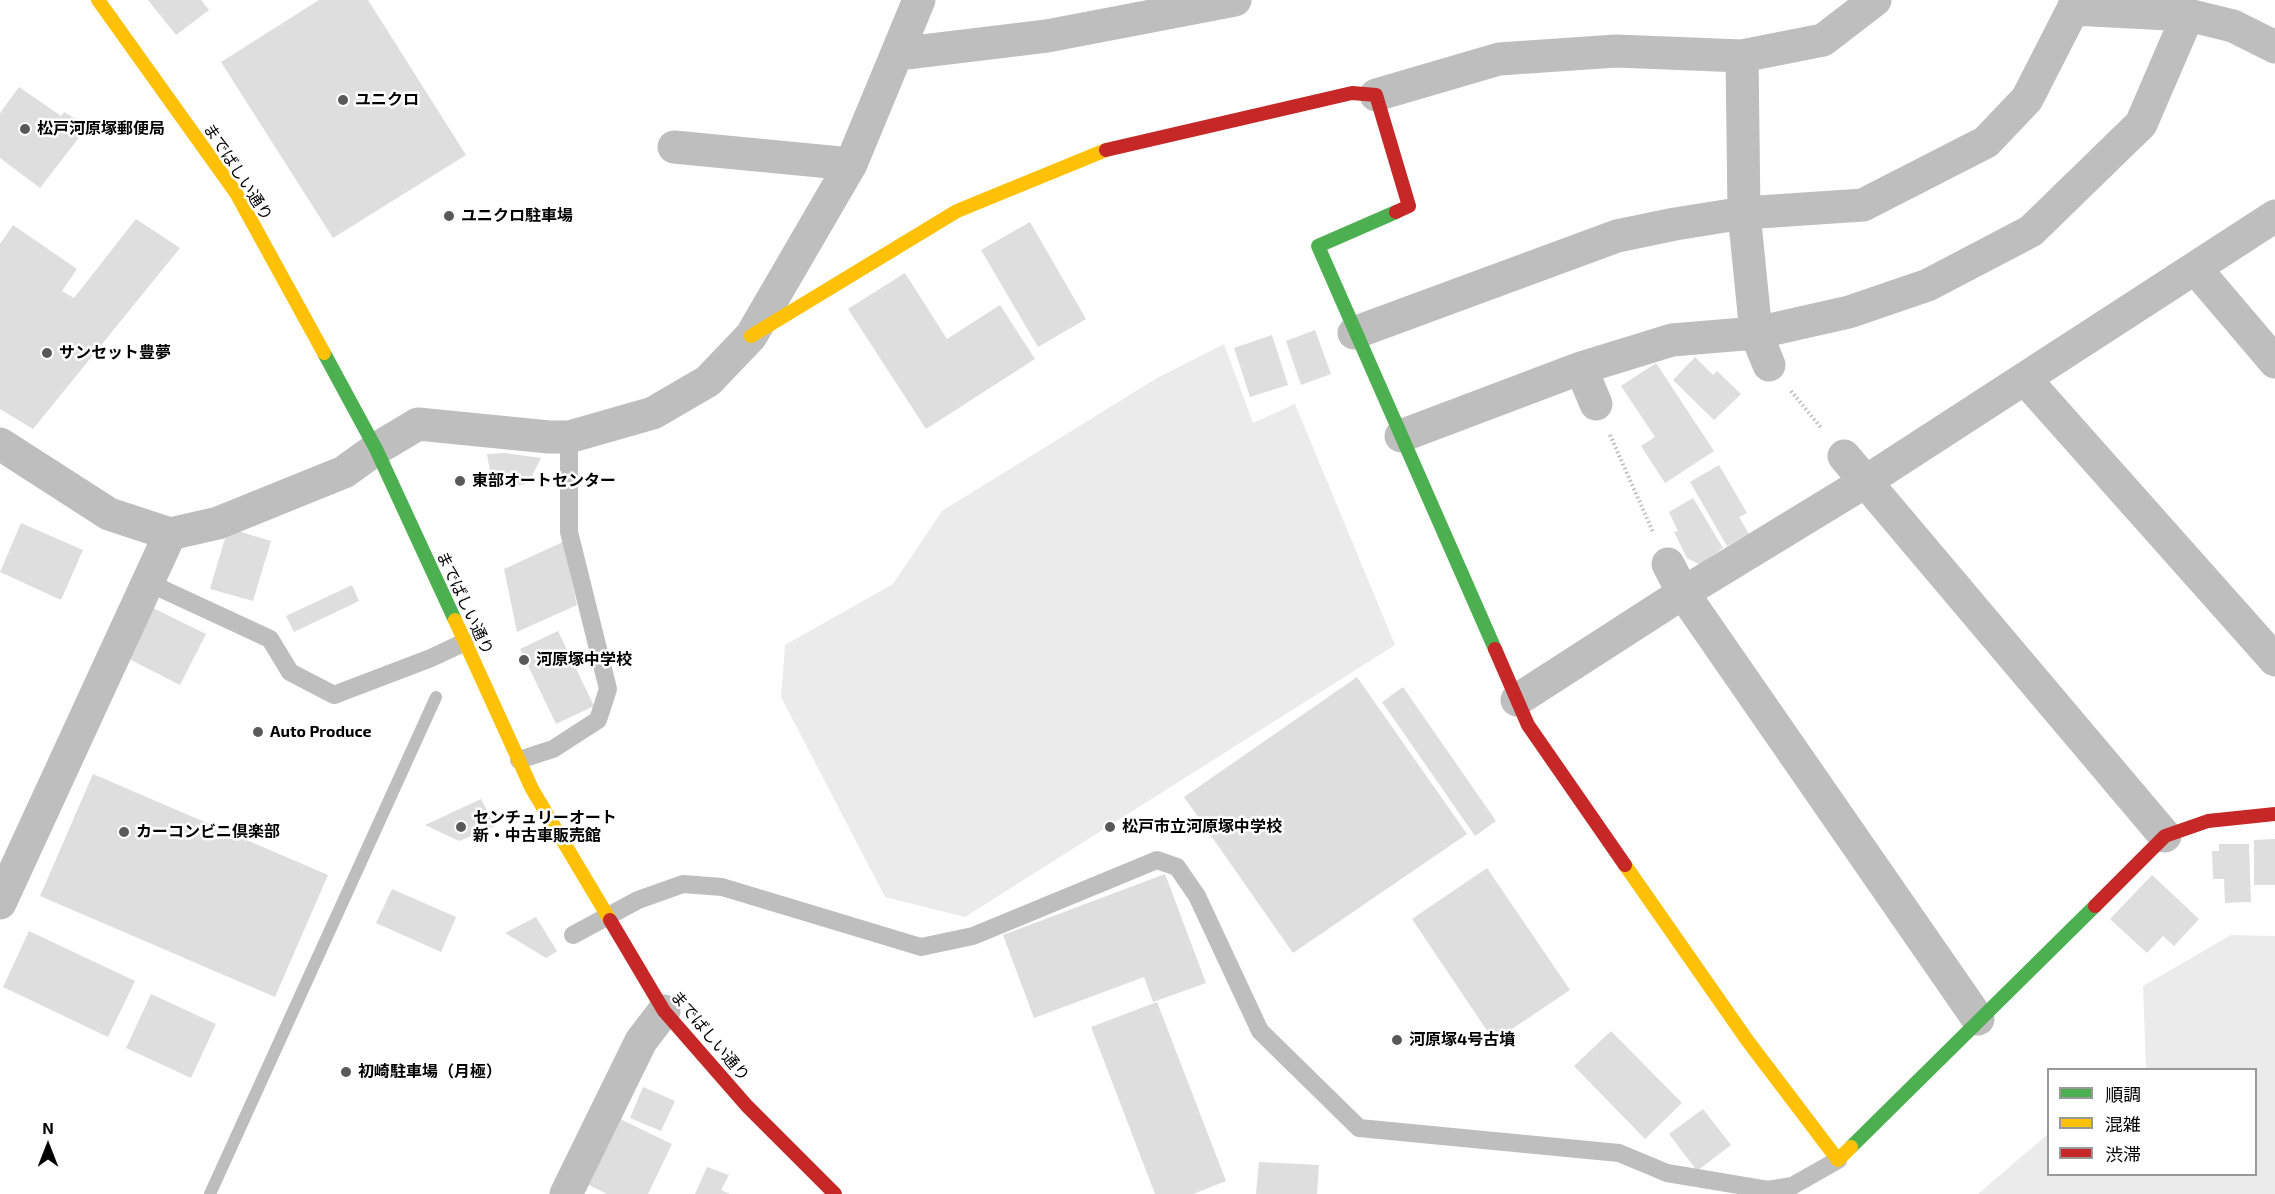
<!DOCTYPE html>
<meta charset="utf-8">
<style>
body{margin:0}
#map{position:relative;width:2275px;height:1194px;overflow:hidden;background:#fff;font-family:"Exo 2","Noto Sans JP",sans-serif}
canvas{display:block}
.legend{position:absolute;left:2047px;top:1068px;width:210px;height:108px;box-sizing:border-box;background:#fff;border:2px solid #999;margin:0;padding:8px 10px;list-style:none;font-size:18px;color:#000}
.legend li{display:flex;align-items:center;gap:12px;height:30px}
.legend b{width:30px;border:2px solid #999}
.north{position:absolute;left:18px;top:1116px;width:60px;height:60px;-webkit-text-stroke:4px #fff;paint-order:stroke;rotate:0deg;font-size:16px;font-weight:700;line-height:24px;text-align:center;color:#000}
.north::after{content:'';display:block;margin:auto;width:21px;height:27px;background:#000;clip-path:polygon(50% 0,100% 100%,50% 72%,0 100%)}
</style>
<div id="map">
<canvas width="2275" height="1194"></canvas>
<ul class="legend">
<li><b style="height:8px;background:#4caf50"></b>順調</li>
<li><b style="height:8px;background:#ffc107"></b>混雑</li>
<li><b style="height:8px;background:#c62828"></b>渋滞</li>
</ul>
<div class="north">N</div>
</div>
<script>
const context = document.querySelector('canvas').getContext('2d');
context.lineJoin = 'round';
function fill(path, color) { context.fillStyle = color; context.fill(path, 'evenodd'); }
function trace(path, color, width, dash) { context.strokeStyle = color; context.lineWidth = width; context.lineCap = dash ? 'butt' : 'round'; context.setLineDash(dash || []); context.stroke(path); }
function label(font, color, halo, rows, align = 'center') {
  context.font = font + ' "Exo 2","Noto Sans JP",sans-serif'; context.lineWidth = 5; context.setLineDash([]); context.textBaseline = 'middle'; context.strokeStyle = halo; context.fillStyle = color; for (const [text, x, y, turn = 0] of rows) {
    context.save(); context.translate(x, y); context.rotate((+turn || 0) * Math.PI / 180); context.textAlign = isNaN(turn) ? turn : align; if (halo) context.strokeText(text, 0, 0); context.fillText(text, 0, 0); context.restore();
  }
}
const green = new Path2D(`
 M1224 344 1253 423 1295 404 1395 645 965 917 885 897 781 697 785 645 893 584 942 511 1157 378Z
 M2231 935 2275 936V1194H1978L2048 1134V1174H2256V1070L2146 1069 2143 986Z`);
const stream = new Path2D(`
 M210 1194 436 697`);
const building = new Path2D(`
 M148 0H201L209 10 176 35Z
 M319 0H368L466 155 333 238 221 62Z
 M19 87 61 116 64 112 88 126 40 188 0 158V113Z
 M136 219 180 248 33 429 0 409V244L13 225 77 269 62 291 74 298Z
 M1030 222 1086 319 1038 347 981 250Z
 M905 273 947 339 1000 305 1035 359 926 429 848 309Z
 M1315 330 1331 374 1301 385 1286 341Z
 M1272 335 1288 385 1250 397 1234 348Z
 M1695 357 1713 375 1717 371 1741 394 1714 420 1673 380Z
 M1656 363 1714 451 1665 483 1641 446 1655 437 1621 386Z
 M505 453 541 458 528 484 493 489 487 454Z
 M1719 465 1747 513 1739 517 1749 534 1727 546 1690 482Z
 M1693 498 1723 548 1700 565 1687 558 1674 532 1678 531 1669 512Z
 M21 523 83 550 61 600 0 572Z
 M228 528 271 541 253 601 210 589Z
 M563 542 577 605 517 632 504 569Z
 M352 585 359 601 294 632 286 616Z
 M153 608 206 634 180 685 127 658Z
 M558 631 594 706 556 724 520 649Z
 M1357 677 1467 834 1293 953 1184 797Z
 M1403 687 1496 821 1475 836 1382 702Z
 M93 774 328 875 275 997 40 896Z
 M481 799 495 826 459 841 425 825Z
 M2275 839V885H2254V840Z
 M2219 844H2249L2251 902 2225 903 2224 879H2213L2212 851H2219Z
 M1487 868 1570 990 1494 1041 1412 919Z
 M1165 874 1206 983 1153 1002 1144 977 1034 1018 1003 935Z
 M2152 875 2199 919 2174 946 2163 936 2147 953 2110 919Z
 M392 889 456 917 441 952 376 923Z
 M536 917 557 951 546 958 505 933Z
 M29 931 135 981 108 1037 3 987Z
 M151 994 216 1024 191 1078 126 1048Z
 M1157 1002 1226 1181 1193 1194H1155L1091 1027Z
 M1611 1031 1682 1103 1645 1139 1574 1066Z
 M643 1087 675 1101 661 1131 630 1118Z
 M1703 1109 1731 1145 1697 1171 1669 1134Z
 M618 1118 672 1144 648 1194H607L585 1183Z
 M1259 1162 1319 1165 1317 1194H1256Z
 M707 1167 729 1175 721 1190 730 1194H695Z`);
const path = new Path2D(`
 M1791 391 1822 429
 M1610 435 1653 532`);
const lane = new Path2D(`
 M147 582 270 639 290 672 334 695 431 658 465 642
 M519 760 553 749 598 720 608 689 569 532V437
 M573 935 638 900 683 884 722 887 921 947 973 936 1157 860 1177 867 1197 896 1260 1031 1359 1128 1619 1153 1667 1173 1768 1190 1792 1186 1838 1160`);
const street = new Path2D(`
 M2073 9 2188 15 2233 26 2275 47
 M898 54 1047 36 1235 0
 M1742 56 1744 213 1756 333 1769 365
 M1376 95 1499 59 1616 51 1742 56 1823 40 1875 0
 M674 147 851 164
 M2195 268 2275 362
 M1354 333 1617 236 1675 224 1744 213 1863 205 1986 142 2027 99 2073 9 2076 0
 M1581 368 1596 404
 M2025 379 2275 660
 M1401 436 1581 368 1672 340 1756 333 1849 312 1928 285 2031 231 2141 124 2188 15
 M0 444 109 514 170 534
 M1844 456 2165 836
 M1668 564 1683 593 1978 1019
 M1517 700 1683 593 1865 482 2275 216
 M0 903 170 534 218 523 344 472 376 449 418 424 549 437H569L653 413 708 381 751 336 851 164 919 0
 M566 1194 641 1041 664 1011`);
const fast = new Path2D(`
 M1396 212 1318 246 1495 649
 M324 353 376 449 455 620
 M1851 1147 2095 906`);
const slow = new Path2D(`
 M98 0 236 193 324 353
 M751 336 957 211 1106 150
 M455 620 532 789 610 920
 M1625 865 1747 1040 1838 1160 1851 1147`);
const jam = new Path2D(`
 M1106 150 1352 93 1376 95 1409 206 1396 212
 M1495 649 1528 725 1625 865
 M2095 906 2165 836 2208 821 2275 814
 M610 920 664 1011 747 1106 835 1194`);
const markers = [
 [343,100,6,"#595959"],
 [25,129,6,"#595959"],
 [449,216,6,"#595959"],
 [47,353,6,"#595959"],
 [460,481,6,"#595959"],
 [524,660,6,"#595959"],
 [258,732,6,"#595959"],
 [461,827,6,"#595959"],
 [1110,827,6,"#595959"],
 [124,832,6,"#595959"],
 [1397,1040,6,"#595959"],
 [346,1072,6,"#595959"]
];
const poiNames = [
 ["ユニクロ",355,100],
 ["松戸河原塚郵便局",37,129],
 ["ユニクロ駐車場",461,216],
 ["サンセット豊夢",59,353],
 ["東部オートセンター",472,481],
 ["河原塚中学校",536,660],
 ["Auto Produce",270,732],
 ["センチュリーオート",473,818],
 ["新・中古車販売館",473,836],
 ["松戸市立河原塚中学校",1122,827],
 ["カーコンビニ倶楽部",136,832],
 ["河原塚4号古墳",1409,1040],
 ["初崎駐車場（月極）",358,1072]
];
const streetNames = [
 ["までばしい通り",238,172,57],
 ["までばしい通り",465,603,65],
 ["までばしい通り",710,1036,50]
];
fill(green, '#ebebeb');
trace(stream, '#bdbdbd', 12);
fill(building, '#dedede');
trace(path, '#b9b9b9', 4, [1.5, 3]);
trace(lane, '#bebebe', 18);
trace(street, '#bebebe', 33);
trace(fast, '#4caf50', 14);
trace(slow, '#ffc107', 14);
trace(jam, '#c62828', 14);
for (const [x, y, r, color] of markers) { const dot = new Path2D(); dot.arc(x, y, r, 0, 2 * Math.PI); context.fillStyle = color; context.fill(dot); trace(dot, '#fff', 2); }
label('bold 16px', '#000', '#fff', poiNames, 'left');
label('16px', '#000', '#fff', streetNames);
</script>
